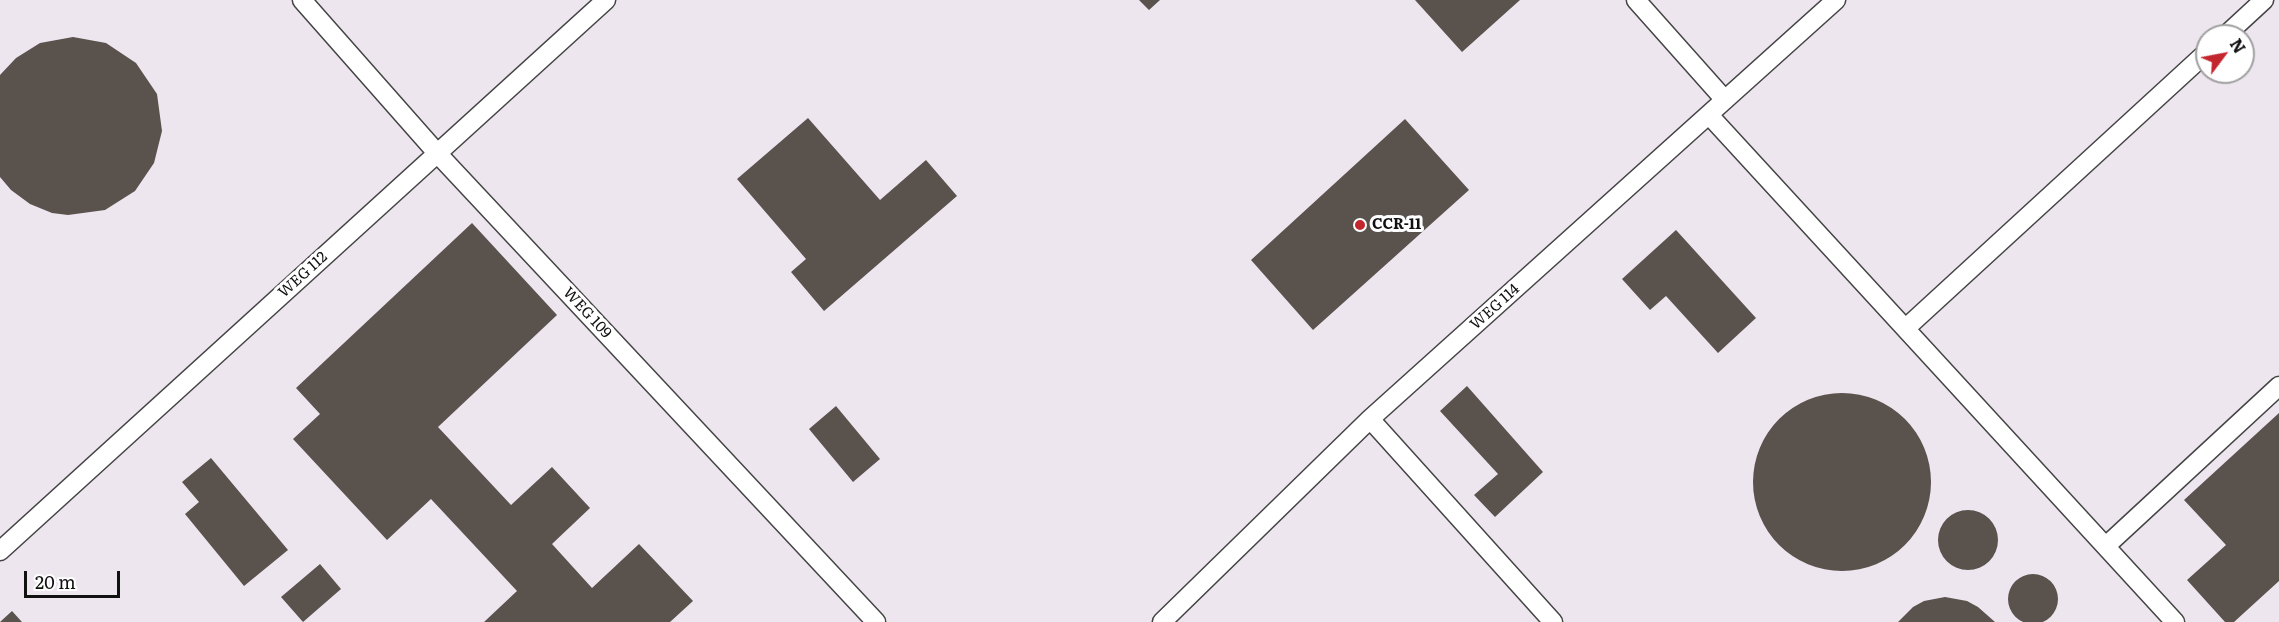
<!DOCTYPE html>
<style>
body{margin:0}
#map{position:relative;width:2279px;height:622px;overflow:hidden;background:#fffdf5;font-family:Literata,serif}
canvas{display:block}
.north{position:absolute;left:2195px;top:24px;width:60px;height:60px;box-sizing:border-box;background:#fff;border:2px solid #a0a0a0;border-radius:50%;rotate:58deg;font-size:16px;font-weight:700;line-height:24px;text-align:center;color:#111}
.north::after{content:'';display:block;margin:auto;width:21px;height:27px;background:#c4262e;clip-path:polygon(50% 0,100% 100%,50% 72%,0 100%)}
.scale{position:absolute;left:24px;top:571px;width:96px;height:27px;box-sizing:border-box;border:3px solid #111;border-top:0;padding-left:8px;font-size:18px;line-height:21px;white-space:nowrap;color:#111;-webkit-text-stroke:4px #fff;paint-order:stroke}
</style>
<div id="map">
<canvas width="2279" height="622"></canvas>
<div class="north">N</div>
<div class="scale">20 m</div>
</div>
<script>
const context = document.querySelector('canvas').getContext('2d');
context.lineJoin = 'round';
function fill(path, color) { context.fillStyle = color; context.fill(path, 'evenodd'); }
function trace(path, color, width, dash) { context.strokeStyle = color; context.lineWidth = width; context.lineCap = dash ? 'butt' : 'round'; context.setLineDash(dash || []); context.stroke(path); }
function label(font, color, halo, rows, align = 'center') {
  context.font = font + ' Literata,serif'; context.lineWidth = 6; context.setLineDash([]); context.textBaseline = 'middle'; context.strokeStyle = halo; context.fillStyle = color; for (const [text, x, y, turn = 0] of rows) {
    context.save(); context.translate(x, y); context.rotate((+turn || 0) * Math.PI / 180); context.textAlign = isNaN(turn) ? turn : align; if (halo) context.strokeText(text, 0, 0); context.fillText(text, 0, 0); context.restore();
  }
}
const industrial = new Path2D(`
 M0 0H2279V622H0ZM2207 36H2243V72H2207Z`);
const building = new Path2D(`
 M1139 0H1160L1149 10Z
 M1415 0H1520L1462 52Z
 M73 37 106 43 136 63 157 94 162 131 154 163 135 191 105 210 68 215 52 213 30 204 11 190 0 177V75L16 58 40 43Z
 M808 118 880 200 926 160 957 196 824 311 791 272 806 259 737 179Z
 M1405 119 1469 190 1313 330 1251 260Z
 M472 223 557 315 438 427 511 505 552 467 590 508 552 544 592 588 639 544 693 601 670 622H484L517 591 431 499 387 540 293 439 320 414 296 388Z
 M1676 230 1756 318 1718 353 1666 296 1650 310 1622 279Z
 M1467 386 1543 472 1495 517 1474 495 1498 474 1440 411Z
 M1753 482a89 89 0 1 1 178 0a89 89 0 1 1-178 0Z
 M836 406 880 459 853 482 809 429Z
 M2279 413V581L2234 622H2225L2187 580 2226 545 2184 500Z
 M211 458 288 550 244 586 185 514 199 502 182 482Z
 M1938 540a30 30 0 1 1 60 0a30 30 0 1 1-60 0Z
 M320 564 341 589 303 622 281 597Z
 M2008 599a25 25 0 1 1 50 0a25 25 0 1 1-50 0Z
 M1945 597 1967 601 1978 607 1995 622H1898L1913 607 1924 601Z
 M12 611 22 622H0Z`);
const lane = new Path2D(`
 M302 0 437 153 876 622
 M1636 0 1725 100
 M2225 36 2264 0
 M1709 115 2175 622
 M1906 328 2207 52
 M1370 419 1553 622
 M2106 546 2279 386
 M0 551 606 0
 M1162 622 1370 419 1836 0`);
const markers = [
 [1360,225,6,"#c4262e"]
];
const poiNames = [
 ["CCR-11",1372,225]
];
const streetNames = [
 ["WEG 112",303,275,-42],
 ["WEG 114",1495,307,-42],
 ["WEG 109",587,313,47]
];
fill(industrial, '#eee6ef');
fill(building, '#5a524d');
trace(lane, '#444', 21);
trace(lane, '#fff', 18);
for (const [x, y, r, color] of markers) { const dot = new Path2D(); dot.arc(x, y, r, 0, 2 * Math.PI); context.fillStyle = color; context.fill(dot); trace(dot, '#fff', 2); }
label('bold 15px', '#111', '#fff', poiNames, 'left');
label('15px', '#111', '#fff', streetNames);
</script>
